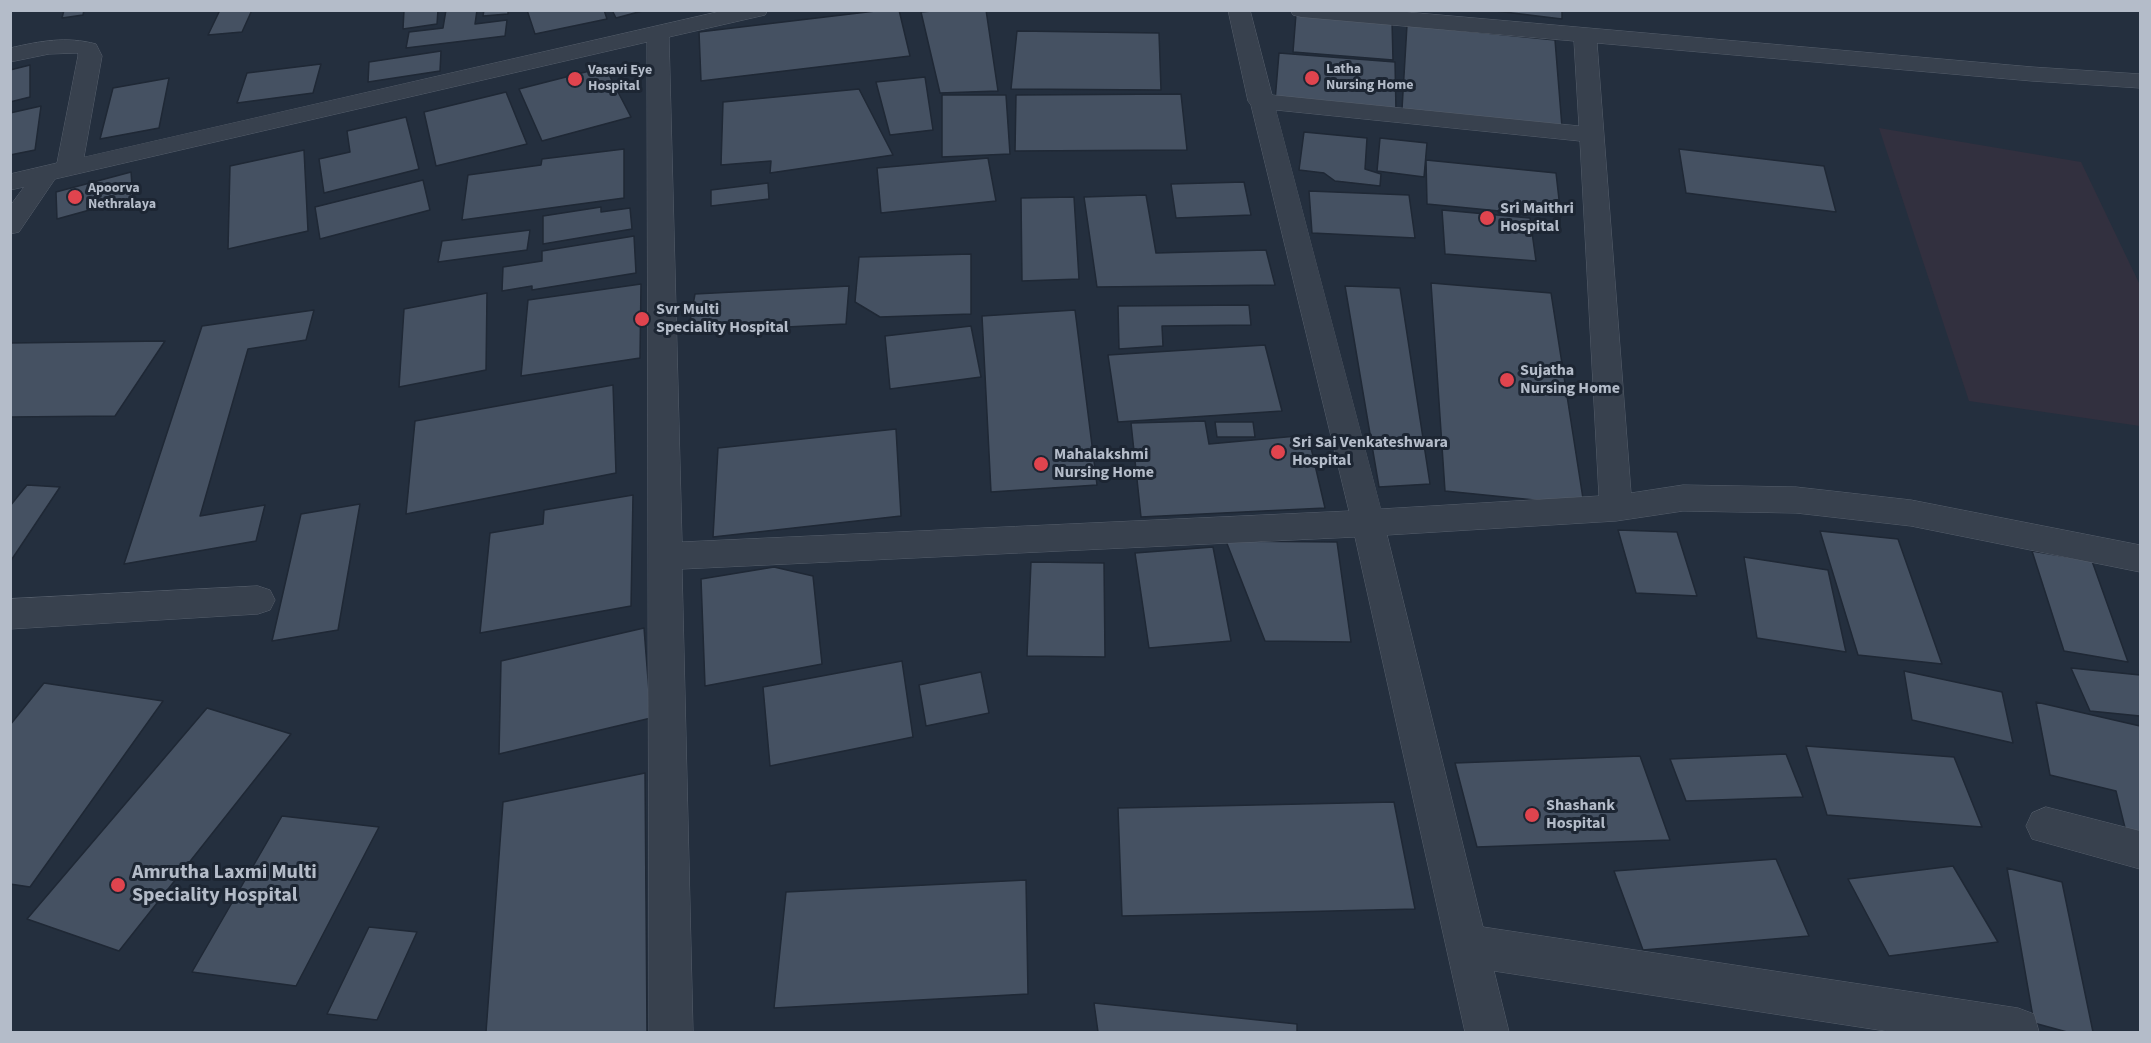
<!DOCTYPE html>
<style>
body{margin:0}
#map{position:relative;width:2151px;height:1043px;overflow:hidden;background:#242f3e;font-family:"Source Sans 3",sans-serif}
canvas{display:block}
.frame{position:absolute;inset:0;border:12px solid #b4bcc9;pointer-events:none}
</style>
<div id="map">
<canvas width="2151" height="1043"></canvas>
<div class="frame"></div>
</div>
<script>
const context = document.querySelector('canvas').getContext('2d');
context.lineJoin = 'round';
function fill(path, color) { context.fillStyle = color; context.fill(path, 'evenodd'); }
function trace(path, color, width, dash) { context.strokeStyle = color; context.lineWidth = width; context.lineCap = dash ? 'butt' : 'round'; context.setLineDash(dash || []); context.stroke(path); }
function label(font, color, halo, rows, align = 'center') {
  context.font = font + ' "Source Sans 3",sans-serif'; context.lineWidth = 6; context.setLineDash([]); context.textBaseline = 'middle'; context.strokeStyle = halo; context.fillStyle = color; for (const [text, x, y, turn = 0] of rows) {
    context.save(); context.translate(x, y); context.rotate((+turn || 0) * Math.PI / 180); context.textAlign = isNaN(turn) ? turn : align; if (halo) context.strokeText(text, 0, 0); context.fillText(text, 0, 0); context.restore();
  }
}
const medical = new Path2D(`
 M1879 128 2081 162 2140 285V426L1969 401Z`);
const building = new Path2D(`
 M64 10H84L83 15 62 18Z
 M220 10H252L242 32 208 35Z
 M404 10H438L437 24 403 29Z
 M446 10H477L475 24 507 20 505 36 406 48 409 32 443 28Z
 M484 10H508V14L483 16Z
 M527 10H604L607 19 535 34Z
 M612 10H646L616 18Z
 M884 10H899L910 56 701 81 699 32Z
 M943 10H986L998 91 940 93 921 12Z
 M1496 10H1562V19L1496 11Z
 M1296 14 1392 21 1393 60 1293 52Z
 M1407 25 1555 40 1562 127 1402 109Z
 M1017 31 1159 33 1161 90 1011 89Z
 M441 51 440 71 368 82 369 62Z
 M1279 53 1395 62 1396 111 1275 101Z
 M321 64 313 93 237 103 247 73Z
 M30 65V97L10 102V70Z
 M605 67 631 117 542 141 519 89Z
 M925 77 933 130 890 135 876 82Z
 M169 78 159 128 100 139 113 88Z
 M859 89 893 155 770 173 771 161 721 165 723 102Z
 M506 92 527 144 436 166 424 112Z
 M1181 94 1187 150 1015 151 1016 95Z
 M942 95H1006L1010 154 942 157Z
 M41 106 35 150 10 155V113Z
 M406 117 419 169 324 193 319 159 350 152 347 131Z
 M1304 132 1367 138 1365 169 1381 174 1380 186 1335 181 1324 173 1299 170Z
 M1380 138 1427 143 1424 177 1377 171Z
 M624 149V198L462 220 468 175 541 165 542 159Z
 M1679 149 1824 166 1836 212 1686 193Z
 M304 150 308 231 228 249 230 166Z
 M988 158 996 201 881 213 877 168Z
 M1426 160 1556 173 1561 217 1427 204Z
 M131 172 133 198 57 219 56 192Z
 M423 180 430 210 320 239 315 207Z
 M1244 182 1251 215 1176 218 1171 184Z
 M768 183 769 199 711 206V190Z
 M1309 191 1409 195 1415 238 1312 233Z
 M1146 195 1156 253 1266 250 1275 285 1097 287 1084 197Z
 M1074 197 1079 279 1022 281 1021 198Z
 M601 207V212L630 208 632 229 543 244V216Z
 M1442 210 1530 218 1536 261 1445 254Z
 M530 230 527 250 438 262 442 241Z
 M634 236 636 273 532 290V286L502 291 503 267 542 261V251Z
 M971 254V314L880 317 855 302 859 257Z
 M1431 283 1551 293 1584 505 1445 491Z
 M641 284 640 358 521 376 528 300Z
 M849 286 846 324 688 332 695 294Z
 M1345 286 1400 288 1430 484 1379 487Z
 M487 293 486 370 399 387 404 309Z
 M1249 305 1251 325 1162 326 1163 346 1119 349 1118 306Z
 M314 310 306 340 248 349 200 516 265 505 256 541 124 564 202 326Z
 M1075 310 1097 485 991 492 982 316Z
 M971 326 981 377 890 389 885 336Z
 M165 341 115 416 10 417V343Z
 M1265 345 1282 411 1118 422 1108 355Z
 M613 385 616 473 406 514 415 421Z
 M1205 421 1209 444 1308 435 1325 508 1141 517 1131 423Z
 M1215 422H1253L1255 437H1217Z
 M896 429 901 516 713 537 718 448Z
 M27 485 60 487 10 562V506Z
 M633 495 631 606 480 633 490 533 543 524 544 510Z
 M360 504 338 630 272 641 301 514Z
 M1618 530 1677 532 1697 596 1636 593Z
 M1820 531 1898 539 1942 664 1858 655Z
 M1226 541 1337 542 1351 642 1265 641Z
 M1213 547 1231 641 1149 648 1135 553Z
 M2032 551 2092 561 2128 662 2064 651Z
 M1744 557 1828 570 1846 652 1757 638Z
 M1031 562 1104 563 1105 657 1027 656Z
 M774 567 813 576 822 664 705 686 701 579Z
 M644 628 651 718 499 754 501 661Z
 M902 661 913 737 770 766 763 687Z
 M2071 668 2140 675V716L2090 711Z
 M1904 671 2002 692 2013 743 1912 720Z
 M981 672 989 713 926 726 919 685Z
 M44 683 163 701 30 887 10 884V725Z
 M2036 702 2140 726V847L2129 844 2116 791 2050 775Z
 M207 708 291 734 119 951 27 919Z
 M1806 746 1954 757 1982 827 1827 815Z
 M1786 754 1803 797 1686 801 1670 759Z
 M1640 756 1670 840 1477 847 1455 763Z
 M645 773 647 1032H486L503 802Z
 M1394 802 1415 909 1122 916 1118 808Z
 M282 816 379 827 296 986 192 972Z
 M1776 859 1809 936 1643 950 1614 871Z
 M1953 866 1998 942 1889 956 1848 879Z
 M2007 868 2062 882 2093 1032H2067L2034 1023Z
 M1026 880 1028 994 774 1008 786 892Z
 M369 927 417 932 377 1020 327 1014Z
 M1094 1003 1297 1024V1032H1098Z`);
const minor = new Path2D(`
 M726 10H768L765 15 669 37 682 542 1349 511 1251 105 1248 101 1228 10H1250L1272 95 1579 126 1574 41 1301 17 1293 15 1290 10H1383L2032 67 2140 74V88L2032 81 1597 43 1631 493 1683 485 1796 487 1911 500 2140 545V572L1911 526 1796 513 1683 511 1616 521 1387 535 1483 927 2018 1008 2034 1014 2039 1032H1892L1494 971 1509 1032H1465L1355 537 682 569 693 1032H649L647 42 55 179 19 232 10 234V206L24 187 10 190V174L57 163 78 56V53L49 54 10 62V48C41 41 66 36 96 44L102 56 84 157ZM1276 110 1580 141 1599 496 1381 509Z
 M258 586 270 590 275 600 270 610 258 614 10 629V599Z
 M2046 807 2140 831V869L2032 839 2026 826 2032 813Z`);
const markers = [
 [1312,78,8,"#e0444e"],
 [575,79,8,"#e0444e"],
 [75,197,8,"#e0444e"],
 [1487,218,8,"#e0444e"],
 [642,319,8,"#e0444e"],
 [1507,380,8,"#e0444e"],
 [1278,452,8,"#e0444e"],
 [1041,464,8,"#e0444e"],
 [1532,815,8,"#e0444e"],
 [118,885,8,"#e0444e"]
];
const farPoinames = [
 ["Latha",1326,70],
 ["Nursing Home",1326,86],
 ["Vasavi Eye",588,71],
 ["Hospital",588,87],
 ["Apoorva",88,189],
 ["Nethralaya",88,205]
];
const poiNames = [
 ["Sri Maithri",1500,209],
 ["Hospital",1500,227],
 ["Svr Multi",656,310],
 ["Speciality Hospital",656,328],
 ["Sujatha",1520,371],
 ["Nursing Home",1520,389],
 ["Sri Sai Venkateshwara",1292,443],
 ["Hospital",1292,461],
 ["Mahalakshmi",1054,455],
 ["Nursing Home",1054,473],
 ["Shashank",1546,806],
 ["Hospital",1546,824]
];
const nearPoinames = [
 ["Amrutha Laxmi Multi",132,874],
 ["Speciality Hospital",132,897]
];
fill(medical, '#32303f');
fill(building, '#455162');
trace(building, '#1f2835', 1.5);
trace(minor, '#565f6c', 1);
fill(minor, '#38414e');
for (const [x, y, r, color] of markers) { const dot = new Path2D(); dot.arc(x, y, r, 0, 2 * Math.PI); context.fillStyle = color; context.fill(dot); trace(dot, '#1d2633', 2); }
label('bold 14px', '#b4bcc9', '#1d2633', farPoinames, 'left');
label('bold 16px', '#b4bcc9', '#1d2633', poiNames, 'left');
label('bold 20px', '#b4bcc9', '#1d2633', nearPoinames, 'left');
</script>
